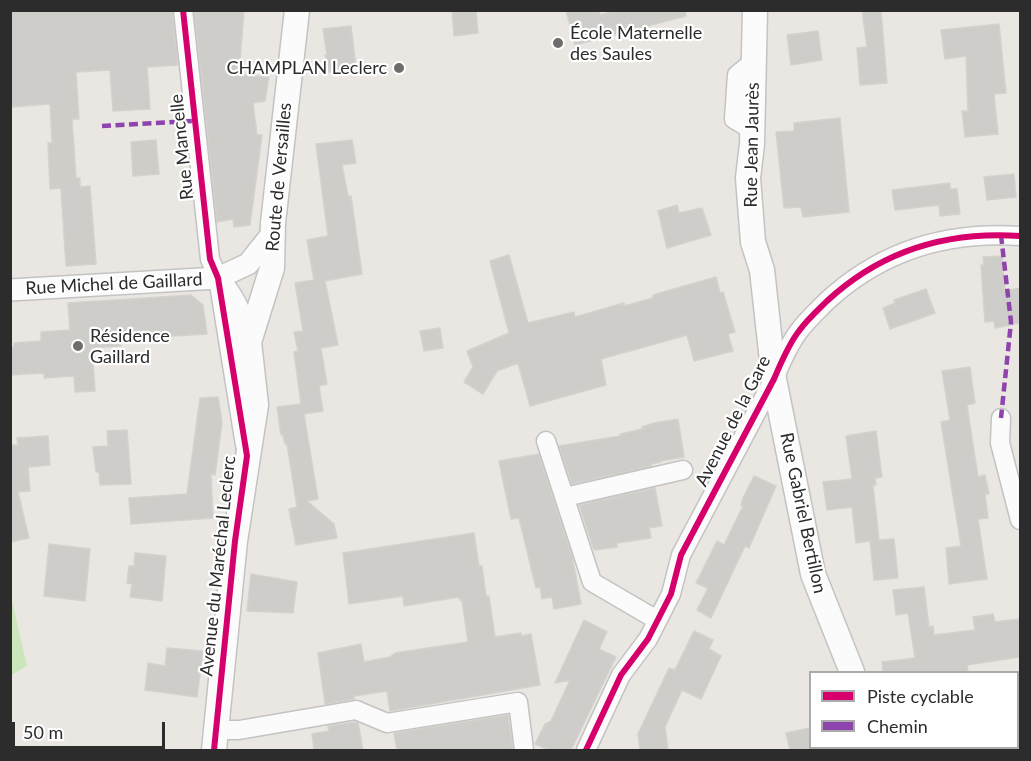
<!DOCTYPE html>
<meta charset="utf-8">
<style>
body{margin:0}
#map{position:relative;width:1031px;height:761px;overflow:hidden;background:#eae7e2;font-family:Lato,sans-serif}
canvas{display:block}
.frame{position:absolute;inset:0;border:12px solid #2c2c2c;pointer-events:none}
.legend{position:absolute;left:809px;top:671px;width:210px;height:78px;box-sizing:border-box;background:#fff;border:2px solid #ababab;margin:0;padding:8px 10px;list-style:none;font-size:18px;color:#2c2c2c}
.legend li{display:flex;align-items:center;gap:12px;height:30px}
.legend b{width:30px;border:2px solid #ababab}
.scale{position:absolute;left:12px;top:722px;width:153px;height:27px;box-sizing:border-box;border:3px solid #2c2c2c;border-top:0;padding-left:8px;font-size:18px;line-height:21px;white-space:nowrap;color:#2c2c2c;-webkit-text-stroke:4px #fff;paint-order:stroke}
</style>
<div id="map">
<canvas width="1031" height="761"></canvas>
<div class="frame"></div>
<ul class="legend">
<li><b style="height:8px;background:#d6006c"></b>Piste cyclable</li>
<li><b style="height:8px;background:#8e44ad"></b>Chemin</li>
</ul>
<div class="scale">50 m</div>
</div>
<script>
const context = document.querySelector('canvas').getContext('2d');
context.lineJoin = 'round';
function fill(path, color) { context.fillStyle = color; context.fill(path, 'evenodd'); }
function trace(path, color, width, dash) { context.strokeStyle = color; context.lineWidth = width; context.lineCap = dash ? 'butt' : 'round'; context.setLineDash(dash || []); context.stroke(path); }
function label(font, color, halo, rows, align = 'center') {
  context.font = font + ' Lato,sans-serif'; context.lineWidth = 4.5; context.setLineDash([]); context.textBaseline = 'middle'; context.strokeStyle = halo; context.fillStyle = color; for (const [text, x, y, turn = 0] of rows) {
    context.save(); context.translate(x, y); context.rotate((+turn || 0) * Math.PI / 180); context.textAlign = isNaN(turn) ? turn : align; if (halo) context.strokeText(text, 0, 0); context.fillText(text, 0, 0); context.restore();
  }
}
const green = new Path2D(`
 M10 592 27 666 11 675H10Z`);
const building = new Path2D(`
 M10 10H172L178 65 147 67 150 109 113 111 110 70 76 72 79 119H72L76 178H80V187L90 186 96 264 66 266 61 188 50 189 48 143H52L50 104 10 107Z
 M194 10H244L239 74 269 77 265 101 253 103 257 135H262L250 225 234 227 233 219 217 222Z
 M452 10H476L478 33 454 36Z
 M566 10H599L600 15 618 10H685L686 16 575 45Z
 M862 10H881L887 83 860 85 857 48 867 47Z
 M999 24 1006 93 994 94 998 134 965 137 962 111H968L966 56 945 59 941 30Z
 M351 26 356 68 329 72 325 55H327L323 29Z
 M818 31 822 60 791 65 787 35Z
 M840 118 849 212 803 217 801 207 784 208 776 132 794 131V123Z
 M156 140 159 174 133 176 131 142Z
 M352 140 356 163 342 165 348 196H351L362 274 325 281 338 345 321 348 327 384 319 386 323 411 304 414 318 499 307 501 334 524 337 538 296 545 289 509 297 507 287 444H285L283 435H281L277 407 301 404 294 352 298 351 294 332 303 331 295 283 314 280 307 240 328 236 316 144Z
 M1014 174 1016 197 987 200 984 177Z
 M950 183V189H957L960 214 940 216 939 205 895 210 892 190Z
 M677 205 679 213 702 208 711 235 667 248 658 211Z
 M509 255 528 323 574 312 575 317 624 303V306L653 298V295L716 277 720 293 723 292 735 332 728 334 733 351 694 361 687 335 601 359 606 385 530 406 518 363 497 371 483 394 464 382 473 367 467 351 509 333 490 261Z
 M1002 256 1005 291 1020 288V323L995 328 994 321 985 322 981 265H984L983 257Z
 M926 289 935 313 890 329 883 308 895 303 894 300Z
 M191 295 203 305 207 334 121 339V346L92 348 95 391 75 392 74 376 44 378V373L10 375V347H14V343L41 341V332L70 330 68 303Z
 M440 328 443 348 424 351 420 331Z
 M970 367 975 403 967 405 978 477 985 475 989 494H985L988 518 978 519 987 579 949 584 946 548 961 546 941 422 950 420 942 371Z
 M218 397 222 422 215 475 211 474 213 518 131 524 129 498 187 494 200 398Z
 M678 419 684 457 660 461 661 462 651 464 652 466 572 484 559 446 620 436V434L643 429 642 427 654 423Z
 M127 430 131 484 100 485 99 472H96L93 447 108 446 107 431Z
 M876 431 882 477 875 478 876 485H873L879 540 894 539 898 578 874 580 870 541 856 543 852 507 827 510 823 482 852 479 846 436Z
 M48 436 50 465 28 467 30 491 18 492 29 538 10 542V445H18L17 438Z
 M539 454 572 556 581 604 554 609 552 597 542 599 540 587 536 588 519 518 511 519 499 461Z
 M754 476 776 486 749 548 745 546 711 618 697 610 708 588 696 583 717 541 724 545 743 506 741 505 743 498Z
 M655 488 662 526 649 528 651 538 617 543V547L594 550 579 505Z
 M474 533 479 566H482L486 596H489L495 637 521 633V636L531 634 540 685 390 711 387 691 354 696V699L325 704 318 653 361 644 364 662 390 657 395 653 468 642 462 600H460L459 597 404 606 403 596 349 604 343 553Z
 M49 544 90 549 85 601 44 596Z
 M135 553 166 556 162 601 130 597 132 584 127 583 129 566H134Z
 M251 574 297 582 293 613 247 611Z
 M924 587 929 627 933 626 934 635 975 630 973 617 993 614 995 622 1020 619V657L967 665 968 672H883L882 662 915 658 908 613 896 615 893 590Z
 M584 620 607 632 599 649 616 657 571 750H549L535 744 545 724 551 721 570 680 555 683Z
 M694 631 713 640 709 649 721 656 701 699 682 690 665 727 668 750H640L638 734 669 668 675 670Z
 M167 648 203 651 197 697 145 690 148 663 165 666Z
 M508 715 513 750H397L394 733Z
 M355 722 358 723 363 750H314L312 734 329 731 328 726Z
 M810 728V750H790L786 733Z`);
const minor = new Path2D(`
 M183 10 210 259 218 278 245 445
 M752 130 734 119 737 75 753 62
 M1001 418 1000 443 1020 520
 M546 441 592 582 657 620
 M565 497 683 470
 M216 730H239L356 710 387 723 518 702 524 750
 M586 750 621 675 648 639 671 594 681 555 774 379C781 363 788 345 799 331 807 320 817 311 827 301 881 251 947 231 1020 236`);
const tertiary = new Path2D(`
 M218 278C236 300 242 314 249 342
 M10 290 218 278 248 264 272 234`);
const secondary = new Path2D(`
 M755 10 752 144 748 178 753 242 762 270 774 379 813 574 852 672
 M883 748 885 750
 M214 750 235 541 256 405 249 342 272 268 273 223 297 10`);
const quiet = new Path2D(`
 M102 126 194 121
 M1001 235 1011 322 1001 418`);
const cycleway = new Path2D(`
 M183 10 210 259 218 278 247 456 235 541 214 750
 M586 750 621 675 648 639 671 594 681 555 774 379C781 363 788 345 799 331 807 320 817 311 827 301 881 251 947 231 1020 236`);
const markers = [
 [558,43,6,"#6e6d6c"],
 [399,68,6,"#6e6d6c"],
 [78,346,6,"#6e6d6c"]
];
const poiNames = [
 ["École Maternelle",570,33],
 ["des Saules",570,54],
 ["CHAMPLAN Leclerc",387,68,"right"],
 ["Résidence",90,336],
 ["Gaillard",90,357]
];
const streetNames = [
 ["Rue Jean Jaurès",752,145,-89],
 ["Rue Mancelle",182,147,-96],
 ["Route de Versailles",279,177,-85],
 ["Rue Michel de Gaillard",114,284,-3],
 ["Avenue de la Gare",733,421,-63],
 ["Rue Gabriel Bertillon",803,513,78],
 ["Avenue du Maréchal Leclerc",218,566,-84]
];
fill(green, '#cae6ba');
fill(building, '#cfcdc9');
trace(building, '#d5d2ce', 1.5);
trace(minor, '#c4c3c3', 21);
trace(tertiary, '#c4c3c3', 24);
trace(secondary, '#c4c3c3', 27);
trace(minor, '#fcfbfb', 18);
trace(tertiary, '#fcfbfb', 21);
trace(secondary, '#fcfbfb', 24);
trace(quiet, '#8e44ad', 4.5, [9, 4.5]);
trace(cycleway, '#d6006c', 6);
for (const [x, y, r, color] of markers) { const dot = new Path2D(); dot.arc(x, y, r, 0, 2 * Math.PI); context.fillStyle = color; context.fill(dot); trace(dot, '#fff', 2); }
label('18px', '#2c2c2c', '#fff', poiNames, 'left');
label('18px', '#2c2c2c', '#fff', streetNames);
</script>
